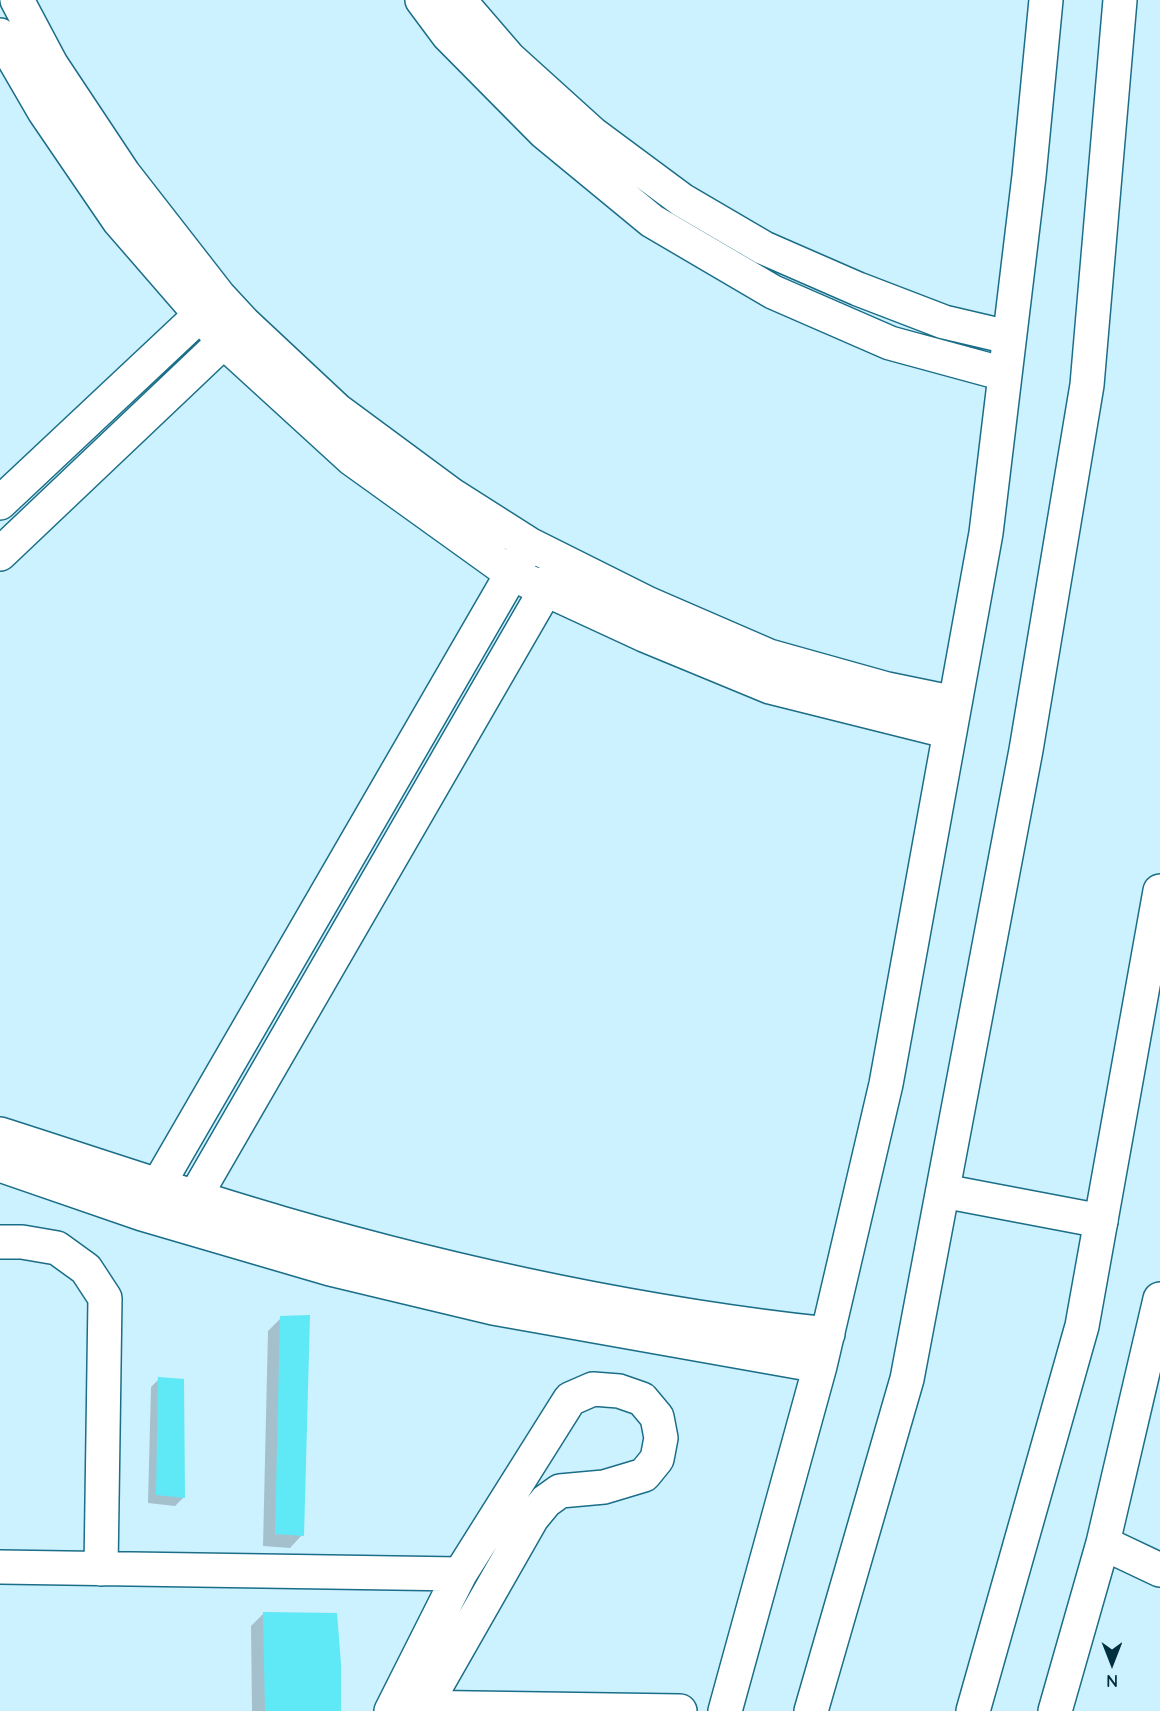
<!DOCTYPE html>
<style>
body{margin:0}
#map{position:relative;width:1160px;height:1711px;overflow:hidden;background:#ccf1ff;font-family:Quicksand,sans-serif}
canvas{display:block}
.north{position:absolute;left:1082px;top:1633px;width:60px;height:60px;-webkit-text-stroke:4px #ccf1ff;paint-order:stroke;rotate:180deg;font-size:16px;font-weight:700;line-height:24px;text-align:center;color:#002f3d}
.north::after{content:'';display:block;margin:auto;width:21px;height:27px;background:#002f3d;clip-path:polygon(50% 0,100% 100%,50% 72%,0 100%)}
</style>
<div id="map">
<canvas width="1160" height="1711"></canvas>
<div class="north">N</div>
</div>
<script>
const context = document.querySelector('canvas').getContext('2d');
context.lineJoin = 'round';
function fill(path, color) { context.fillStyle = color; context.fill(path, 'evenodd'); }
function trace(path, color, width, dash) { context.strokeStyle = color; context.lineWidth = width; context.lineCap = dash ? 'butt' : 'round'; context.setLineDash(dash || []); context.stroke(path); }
const shadow = new Path2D(`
 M281 1318 302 1535 290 1548 263 1546 268 1331Z
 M159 1379 184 1497 175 1506 148 1503 151 1387Z
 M264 1613 340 1711H252L251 1626Z`);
const building = new Path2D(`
 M310 1315 304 1536 275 1534 280 1316Z
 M158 1377 184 1379 185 1498 156 1495Z
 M263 1612 337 1613 341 1664V1711H265Z`);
const minor = new Path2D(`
 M17 0 51 64 124 174 219 296 244 323 337 410 452 495 529 544 649 604 769 656 887 689 955 703
 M422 0 448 35 544 132 652 221 773 292 890 343 1004 374
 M459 0 509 58 593 134 682 200 764 248 858 289 944 322 1008 337
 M0 35 44 111 119 221 224 342 352 459 512 574 644 635 770 687 950 732
 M0 503 215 301
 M0 554 238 328
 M0 1134C94 1164 187 1196 281 1223 460 1275 643 1314 828 1334
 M0 1165 142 1214 330 1269 493 1308 820 1366
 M943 1191 1101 1221
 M147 1204 522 556
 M185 1214 557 570
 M0 1242H22L57 1248 86 1269 105 1298 101 1569
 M1103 1543 1160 1570
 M0 1567 460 1574
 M404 1707 680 1711
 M391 1711 460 1574 570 1399 593 1389 619 1391 642 1399 657 1417 661 1438 657 1459 644 1475 604 1487 560 1491 546 1501 532 1518 422 1711
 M725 1711 820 1366 886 1084 986 533 1029 176 1046 0
 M1055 1711 1103 1543 1160 1299`);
const major = new Path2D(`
 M811 1711 907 1379 1026 750 1087 385 1120 0
 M973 1711 1082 1326 1160 891`);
fill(shadow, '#0003');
fill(building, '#5fe8f5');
trace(minor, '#1b6e88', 36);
trace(major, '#1b6e88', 36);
trace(minor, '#fff', 33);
trace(major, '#fff', 33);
</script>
